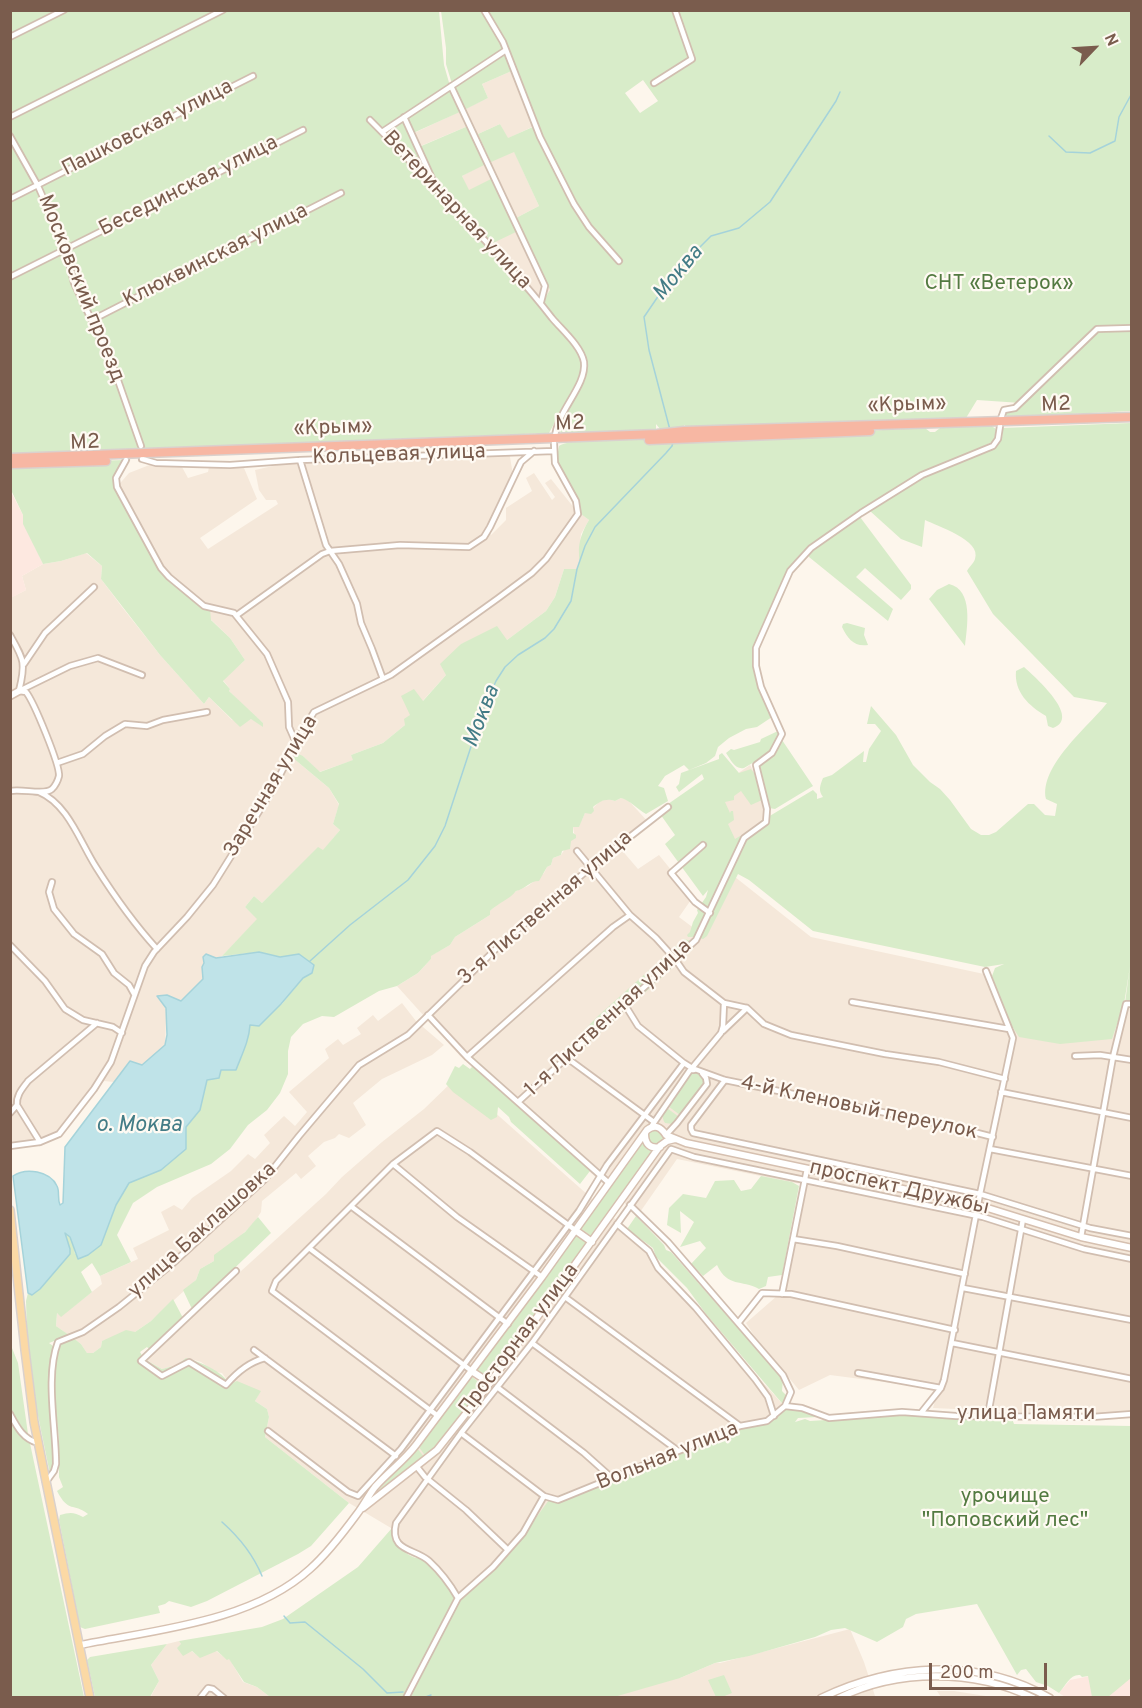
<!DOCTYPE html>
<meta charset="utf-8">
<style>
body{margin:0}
#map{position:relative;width:1142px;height:1708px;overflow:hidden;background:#fdf6ec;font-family:Overpass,sans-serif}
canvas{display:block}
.frame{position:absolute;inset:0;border:12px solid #7a5c4d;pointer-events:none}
.north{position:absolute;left:1064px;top:18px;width:60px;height:60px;-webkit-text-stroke:4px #fffaf3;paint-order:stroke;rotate:65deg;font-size:16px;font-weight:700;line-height:24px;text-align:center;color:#7a5c4d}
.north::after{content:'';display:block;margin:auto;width:21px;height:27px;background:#7a5c4d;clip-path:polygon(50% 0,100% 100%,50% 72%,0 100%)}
.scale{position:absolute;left:929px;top:1663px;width:118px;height:27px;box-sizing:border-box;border:3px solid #7a5c4d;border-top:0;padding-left:8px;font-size:18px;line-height:21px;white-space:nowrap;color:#7a5c4d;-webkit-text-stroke:4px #fffaf3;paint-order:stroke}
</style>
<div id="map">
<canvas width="1142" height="1708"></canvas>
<div class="frame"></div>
<div class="north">N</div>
<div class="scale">200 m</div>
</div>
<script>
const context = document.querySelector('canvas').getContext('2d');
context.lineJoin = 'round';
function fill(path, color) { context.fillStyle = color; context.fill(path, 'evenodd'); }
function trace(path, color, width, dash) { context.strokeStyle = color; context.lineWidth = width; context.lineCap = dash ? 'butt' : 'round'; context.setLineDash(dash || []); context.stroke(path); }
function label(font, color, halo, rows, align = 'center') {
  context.font = font + ' Overpass,sans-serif'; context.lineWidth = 4.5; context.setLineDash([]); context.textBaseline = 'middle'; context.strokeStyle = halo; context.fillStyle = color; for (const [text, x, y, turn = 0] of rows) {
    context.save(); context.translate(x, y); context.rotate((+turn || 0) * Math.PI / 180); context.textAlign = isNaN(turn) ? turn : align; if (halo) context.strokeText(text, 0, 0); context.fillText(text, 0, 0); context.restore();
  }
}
const residential = new Path2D(`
 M516 69 536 125 507 139 500 124 478 134 514 151 539 206 516 218 550 290 541 306 488 247 462 176 486 163 468 126 416 148 410 135 488 98 482 84Z
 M509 451 514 481 490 532 491 535 506 520V508L532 491 526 478 534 473 552 500 555 497 545 483 551 479 575 509 589 520 581 534 579 554 580 561 577 569H564L555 597 546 611 507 640 461 644 446 675 410 715 405 725 383 743 351 755 354 760 319 772 303 756 293 758 329 788 339 805 333 824 340 830 323 851 318 848 262 903 254 896 245 907 258 919 222 956 204 963 202 967 203 979 181 1001 167 995 157 997 166 1007V1022L165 1046 160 1051 142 1066 130 1061 114 1082 104 1081 63 1132 49 1141 11 1149 10 598 26 590 22 576 43 564 61 561 86 553 102 566 101 579 122 607 160 655 204 704 209 697 232 720 247 721 251 719 263 723 244 707 229 691 230 689 223 680 245 660 230 638 168 578 115 489 129 473 152 464 182 467 188 478 208 472 209 467 244 468 257 499 200 538 208 549 278 504 276 500H266L259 490 255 470 300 460Z
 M750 765 767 794 773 825 743 852 718 819 711 792Z
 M621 798 628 800 650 824 620 848 638 869 659 855 693 897 679 917 703 935 735 877 811 937 984 974 1010 1028 1052 1039 1113 1035 1126 1004H1131V1417L933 1408 938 1389 830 1375 799 1390 755 1337 746 1323 785 1289 807 1184 795 1183 677 1159 638 1215 460 1056 397 986 418 973 431 959 430 956 450 945 455 937 490 915V911L499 903 516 891 528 886 544 873 547 867 551 865 553 858 561 855 571 840 575 838 573 827 579 826 585 813 589 812 600 801 608 799 615 801Z
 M402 1003 416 1021 444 1045 432 1055 382 1079 353 1103 366 1125 349 1138 339 1134 335 1138 324 1142 308 1156 316 1166 301 1179 296 1173 262 1201 261 1212 254 1223 214 1261 200 1269 196 1280 151 1321 135 1332 102 1341 101 1347 93 1353H87L81 1344 56 1326 57 1313 61 1316 102 1284 100 1276 138 1259 133 1248 169 1230 161 1212 174 1205 182 1210 192 1198 231 1171 248 1154 255 1159 270 1143 264 1135 284 1116 295 1126 307 1112 289 1092 329 1058 325 1049 338 1039 343 1045 361 1034 357 1028 373 1015 378 1021Z
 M456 1078 650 1250 660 1268 786 1408 762 1425 740 1428 676 1455 565 1493 550 1500 535 1519 528 1531 510 1553 459 1601 454 1598 450 1586 419 1557H413L398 1545 392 1537 391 1528 349 1503 265 1437 269 1417 267 1409 255 1401 260 1391 230 1384 222 1373 216 1372 201 1362 187 1358 177 1365 162 1369 144 1359 326 1194 342 1177 382 1142 424 1109Z
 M850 1629 864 1662 875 1696 871 1698H607L657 1677 680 1678 715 1663H720Z
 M179 1641 181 1644 200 1657 216 1651 227 1659 229 1658 243 1682 257 1687 270 1697 150 1698 159 1681 151 1665 167 1644Z
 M937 1691H954L992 1697H941Z`);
const commercial = new Path2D(`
 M10 490 23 515 24 524 43 564 22 576 26 590 11 598Z
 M1131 1668V1697H1065L1059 1693 1070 1680Z`);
const green = new Path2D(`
 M10 11H439L444 65 450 86 382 131 541 306 580 356 582 368 576 383 549 433 11 454Z
 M441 11H483L503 44 504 50 452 84 446 64V48Z
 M485 11H1131V411L1007 417 1004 413 1021 403 977 400 966 418 685 428V425L680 428 660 429 656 424V429L652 430 562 433 559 431 558 425 580 383 585 362 543 301 550 290 516 218 539 206 514 152 491 162 478 134 500 124 508 138 535 126 554 171 573 205 574 203 541 138 516 69ZM643 80 658 101 640 113 625 93Z
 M503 54H506L514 70 482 84 488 98 464 110 454 86Z
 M451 88 462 111 411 134 408 116Z
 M403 120 404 122 431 181 385 132Z
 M468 126 486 164 462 176 469 190 493 178 518 231 491 244 438 188 419 147Z
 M1131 423 1132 1004 1125 1003 1130 966 1124 1004 1112 1039 1060 1044 1019 1037 1010 1023 992 976 995 968 1004 964 985 967 813 931 749 880 738 874 707 936 703 939 699 938 744 841 768 817 813 790 817 794V799L823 797C818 790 820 786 823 778L832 775 864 751 863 762H866L869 749 881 731 875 724H867L871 706 896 735 913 765 930 782 940 789 950 800 971 829 981 835H989L996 832 1028 804H1034L1045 815 1055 816 1057 804 1046 799C1039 766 1088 727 1107 703L1074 697 993 614 967 571C969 567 974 563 975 559 982 540 937 526 925 520L922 547 901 539 870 511 932 473 998 445 1002 438 1003 428Z
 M990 425 996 429 994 441 972 452 930 468 899 486 829 532 804 551 793 563 780 585 754 648 753 666 756 678 772 717 757 727 746 729 729 738 718 747 715 756 706 763 689 770 684 765 665 776 658 786 664 788 668 801 646 814C637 809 631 801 621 798L615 801C605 798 601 801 593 807L594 811 591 814 585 813 579 827H573V833L576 835V838L571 841 570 849 562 851 561 855 553 858 551 865 547 867 539 881C529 881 526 889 516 891 510 899 498 903 490 911V915L455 937 450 945 431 956V959L418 973 397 986 379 991 334 1017 322 1016 303 1024 291 1037 288 1051V1074L280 1093 267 1110 248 1125 230 1149 211 1164 157 1187 133 1203 117 1235 131 1262 100 1276 92 1263 81 1272 92 1292 61 1317 57 1313 56 1326 69 1335 49 1343 53 1346 52 1360 55 1465 50 1474 37 1411 27 1332 26 1301 28 1293 32 1295 40 1289 70 1249 65 1234C73 1236 74 1246 75 1254L101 1245 116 1205 129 1183 161 1170 186 1127 200 1110 207 1080 220 1070 236 1069C242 1054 249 1041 250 1025L282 1004 303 978 299 954 280 957 259 952 222 956 257 919 245 907 254 896 262 903 318 847 323 850 340 830 333 824 339 804 329 788 293 758 296 753 303 756 320 772 353 760 351 755 383 743 405 725 404 719 410 715 401 696 414 689 423 701 446 675 440 664 461 644 497 626 507 640 546 611 555 597 564 569H577C580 562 579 561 579 554 578 542 583 530 589 520L581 514 577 501 556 463 559 446C571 438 612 441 627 440 726 438 826 433 925 428L930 432H935L940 428Z
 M124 460 115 475V489L161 569 210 609 211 620 230 638 245 660 223 681 230 689 229 691 263 723V727L251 719 240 727 209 697 204 704 160 655 101 579 102 566 87 553 61 561 43 564 23 524V515L11 490V464Z
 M860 517 911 585V589L901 600 865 568 856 577 893 609 888 621 809 557V552L829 536Z
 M949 584C974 590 967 627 965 646L929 599 937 590Z
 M847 623 865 628 864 635 868 645C854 647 848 639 842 627L843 624Z
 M1024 667C1035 677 1082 718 1053 728L1048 726 1046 716C1029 706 1014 692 1016 671Z
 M778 731 780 735 771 752 744 768C735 770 731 760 726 753L731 749 734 750 760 742 761 739Z
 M782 740 813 786 775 809 769 808 768 801 766 800 758 767 771 757Z
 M722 753 739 773 751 769 754 773 762 800 751 805 741 791 734 796V800L725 802 730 813 731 811H733L734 820 728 824 735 839 740 836 742 837 696 937H688L687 935 690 932 693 922 698 913 697 910 706 897 708 890 703 896 665 844 675 835 658 811 704 779 702 774 679 792 676 787 679 784 681 773 719 759V755Z
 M684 939 691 941 695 945 692 950 566 1064 561 1054 598 1016Z
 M471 1055 515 1096 520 1107 583 1163 590 1171 580 1184 511 1122 509 1117 498 1107 497 1117 491 1120 453 1092 446 1084 455 1066 459 1068 463 1064 470 1069 472 1067 466 1058Z
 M694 1072 700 1074 704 1079 703 1083 680 1115 668 1106 691 1073Z
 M667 1108 679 1117 673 1124 665 1123C661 1117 663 1113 667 1108Z
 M647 1137a8 8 0 1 1 16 0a8 8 0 1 1-16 0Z
 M642 1142 647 1148 655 1150 593 1237 580 1228Z
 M761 1176 792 1182 799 1186 782 1275 768 1277 766 1286 759 1289C741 1279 728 1288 717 1265L703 1276 691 1264 706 1248 700 1241 680 1247 694 1222 680 1211 681 1233 667 1225 669 1208 683 1194 706 1198 715 1181 734 1180 741 1191 751 1189Z
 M636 1216 664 1245 666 1250 671 1252 783 1379 782 1391 788 1397 787 1402 817 1417 798 1418 795 1422 805 1419 810 1421 920 1414 1011 1416 1014 1424 1131 1426V1678L1108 1697H1092L1088 1676 1082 1677 1080 1675C1070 1674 1066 1685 1059 1693L1048 1686 1036 1682 1026 1669 1021 1670 1017 1675 977 1604 916 1614 906 1619 903 1627 877 1642 845 1628 831 1630 815 1637 749 1656 715 1663 680 1678 614 1697 410 1698 422 1670 459 1601 510 1553 528 1531 535 1519 549 1500 565 1493 621 1476 740 1428 762 1425 786 1408 706 1314 687 1288 656 1257 653 1248 627 1229Z
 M258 1217 271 1233 192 1309 183 1290 196 1280 200 1269 214 1261V1255L245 1232Z
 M575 1235 588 1243 525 1331 522 1330 524 1332 491 1377 488 1378 478 1373V1369Z
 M173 1299 183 1318 150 1350 147 1347 140 1352 144 1359 162 1369 177 1365 186 1358C203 1363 220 1370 230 1384L237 1381 261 1391 255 1401 267 1409 269 1417 265 1437 349 1503 311 1546 298 1554 207 1601 191 1607 169 1601 165 1604 158 1606 160 1613 85 1629 80 1627 59 1520 60 1515C70 1512 74 1512 83 1517L88 1514C73 1502 69 1514 57 1491L63 1487 59 1477V1439L54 1393 56 1350 61 1342 72 1337 81 1344 87 1353H93L101 1347 102 1341 126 1330 135 1332 151 1321Z
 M10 1343 18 1363 28 1434 84 1697H11Z
 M472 1377 484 1386 426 1457 419 1447Z
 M417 1448 425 1458 377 1492Z
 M392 1528C393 1540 401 1552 413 1557 417 1559 422 1557 426 1560 438 1569 449 1584 454 1598L404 1697H270L257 1687 244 1682 229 1659 227 1660 217 1651 200 1658 192 1651 183 1656 177 1648 181 1644 179 1641 262 1627 283 1619 358 1567Z
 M167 1644 151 1665 159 1681 150 1697H95L87 1660 90 1657Z
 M724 1675 732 1693 722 1697H716L708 1680Z`);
const water = new Path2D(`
 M259 952 280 957 299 954 314 965 312 973 303 978 281 1004 259 1026 250 1025C249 1041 242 1054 236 1070H221L219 1078 207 1080 200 1110 186 1127V1149L161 1170 129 1183 116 1205 101 1245 88 1255 78 1259 70 1237 65 1233 70 1249V1254L40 1289 32 1295 28 1293 13 1176C26 1167 50 1171 57 1186 60 1192 57 1198 60 1205L63 1203 65 1147 130 1061 142 1065 165 1045 167 1035 166 1008 157 996 167 995 181 1001 203 979 202 967 204 963 203 957 206 954 216 958Z`);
const stream = new Path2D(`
 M1049 136 1066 152 1090 153 1115 141 1119 117 1132 93
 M670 430 649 350 644 317 674 273 711 236 739 228 770 202 836 101 840 92
 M310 961 350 925 408 880 435 846 445 826 482 713 496 681 505 667 518 655 545 638 554 629 571 601 577 569 585 546 595 527 666 453 672 446 673 442
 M222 1522C240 1538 253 1554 262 1576
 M284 1616 290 1623 305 1622 363 1669 387 1693 403 1692
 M410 1696 413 1698
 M423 1698 431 1695`);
const street = new Path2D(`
 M484 10 503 42 540 137 574 204 589 227 619 261
 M10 37 64 10
 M654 83 692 59 675 10
 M451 86 545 286 541 302
 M10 117 223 10
 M404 117 434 183
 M370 120C399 149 427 179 455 209 489 244 522 279 552 318 562 330 581 346 584 362 587 386 556 412 555 438
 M382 132 506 50
 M10 136 38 186 66 250 74 283 113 366 141 446
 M10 199 253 76
 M10 277 303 130
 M92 320 341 193
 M1000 421 1004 410 1015 408 1097 329 1132 328
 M142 459 156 463 230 465 300 460 554 451
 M126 460 116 478 117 487 161 568 169 577 204 606 234 613 267 654 288 702 289 727 296 743
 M300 460 326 545 339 564 357 604 361 623 372 649 383 679
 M237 615 322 554 330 551 400 545 469 547 484 537 490 527 521 462 534 451
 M10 635C24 660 26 662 19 691L70 666 98 658 142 675
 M24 664 45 633 94 587
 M57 763 83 754 105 736 125 724 147 726 163 720 207 712
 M10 791C22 788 44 796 52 789 55 786 58 780 59 776 60 765 34 702 26 692L19 691
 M39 792C68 804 80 842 96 867 113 894 136 926 157 949
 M703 845 671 873 695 902 710 913
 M577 851 630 915 656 938 675 959 684 972 724 1003 747 1008 764 1024 791 1035 885 1054 939 1062 1005 1079
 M52 882 49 892 54 909 74 934 102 954 114 973 129 985 134 994
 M10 945 45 981 65 1009 83 1020 113 1027 122 1033
 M852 1002 1009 1029
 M625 1005 638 1026 684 1063 692 1068 725 1080 950 1126 993 1137
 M428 1015 467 1057 609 1183
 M723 1031 747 1008
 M1075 1056 1100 1055 1132 1060
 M467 1057 613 927 630 915
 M567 1058 654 1122
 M692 1068 721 1033 723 1026 724 1003
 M725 1080 691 1125V1129L693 1133 980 1194 1090 1228 1132 1236
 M1001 1092 1132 1118
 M518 1102 696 940 744 838 766 822 767 809 756 765 772 753 782 734 761 687 756 666V648L790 571 811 548 861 513 922 475 993 446 998 439 1000 426
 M17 1105 40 1142
 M10 1113 17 1105C16 1095 23 1088 28 1081L97 1023
 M651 1127 690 1070H694
 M666 1135 677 1123 707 1084 706 1078 702 1073
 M10 1146 40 1142 59 1134 94 1089 111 1062 145 966 154 952 187 917 213 885 273 789 300 735 314 712 391 675 497 599 532 573 546 559 578 514 576 501 555 463 554 443
 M990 1149 1132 1176
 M393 1164 457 1217 542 1277
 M630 1205 668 1242 783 1375 791 1392 785 1406
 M352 1207 508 1324
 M617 1224 649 1251 658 1268 696 1308 755 1379 768 1397 774 1416
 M1081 1237 1113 1057 1126 1004H1132
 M793 1239 837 1246 965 1274
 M309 1248 473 1372
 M236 1271 141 1361 162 1376 189 1362 226 1385C237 1372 249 1362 265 1358
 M963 1288 1132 1320
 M782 1294 807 1169
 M565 1297 740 1426
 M739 1322 762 1293 791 1294 955 1330
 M532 1343 677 1450
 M952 1343 1132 1379
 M254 1350 396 1456
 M858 1373 941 1388
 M497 1387 584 1453 612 1478
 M921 1413 941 1388 944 1380 980 1194 1013 1038 986 971
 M10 1414C17 1427 23 1439 38 1443
 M988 1415 1023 1219
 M438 1416 272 1291 276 1281 393 1164 437 1131 470 1152 575 1230
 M268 1431 348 1492 358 1496 401 1449 579 1211 607 1165 684 1063
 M461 1433 544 1496 558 1500 740 1426 767 1421 785 1406 802 1408 829 1418 902 1412 956 1416 1092 1417 1132 1414
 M417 1467 425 1477 466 1510 508 1550
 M46 1482 54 1471 56 1464C56 1427 45 1376 58 1342L83 1332 119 1307 171 1265 265 1179 299 1136 359 1065 408 1035 502 943 590 868 668 807
 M458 1598C450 1584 441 1572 429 1561 415 1548 389 1552 396 1523L461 1433 532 1343 671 1149 694 1157 983 1217 1084 1249 1132 1259
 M200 1698 208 1688 213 1689 224 1698
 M406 1698 458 1598 493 1567 523 1533 544 1496`);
const secondary = new Path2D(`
 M10 696 19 691
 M645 1134C645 1144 650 1149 660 1147
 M575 1230 592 1242
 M473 1372 490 1383
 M363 1508 437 1450 487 1387 660 1146 667 1141 675 1139
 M80 1645C154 1630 252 1622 310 1569 328 1553 343 1533 357 1514 364 1505 368 1496 375 1487 388 1472 404 1461 416 1445L542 1277 647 1130C655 1124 661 1127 666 1135L686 1143 978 1205 1081 1237 1132 1248
 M821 1698C894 1663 978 1657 1050 1698
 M839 1698C897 1669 974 1669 1033 1698`);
const primary = new Path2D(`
 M10 1210 25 1350 34 1422 90 1698`);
const highway = new Path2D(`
 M649 440 870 431
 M10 458 553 438 657 434 684 431 1132 417
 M10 464 106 461`);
const streetNames = [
 ["Пашковская улица",148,129,-27],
 ["Бесединская улица",189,187,-27],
 ["Ветеринарная улица",456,211,47],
 ["Клюквинская улица",216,257,-27],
 ["Московский проезд",80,289,68],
 ["«Крым»",907,406,-2],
 ["М2",1056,406,-2],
 ["М2",570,425,-2],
 ["«Крым»",333,429,-2],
 ["М2",85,444,-2],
 ["Кольцевая улица",399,456,-2],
 ["Заречная улица",272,787,-59],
 ["3-я Лиственная улица",546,909,-41],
 ["1-я Лиственная улица",609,1019,-43],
 ["4-й Кленовый переулок",859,1109,12],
 ["проспект Дружбы",899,1189,13],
 ["улица Баклашовка",203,1231,-42],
 ["Просторная улица",520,1340,-53],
 ["улица Памяти",1026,1415],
 ["Вольная улица",668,1457,-22]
];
const parkNames = [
 ["СНТ «Ветерок»",999,285],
 ["урочище",1005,1498],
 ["\"Поповский лес\"",1005,1522]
];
const waterNames = [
 ["Моква",679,274,-50],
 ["Моква",483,717,-69],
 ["о. Моква",139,1127]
];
fill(residential, '#f5e8da');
fill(commercial, '#fde8e0');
fill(green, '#d8ecc9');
fill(water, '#bfe3e8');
trace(water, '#a5d3da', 1.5);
trace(stream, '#a5d3da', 1.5);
trace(street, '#d1beb0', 8);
trace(secondary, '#d6c0b0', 9);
trace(primary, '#dad1cd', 10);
trace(highway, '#dad1cd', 11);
trace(street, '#fff', 4.5);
trace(secondary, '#fff', 6);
trace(primary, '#fbd9a5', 7);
trace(highway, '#f7b7a3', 8);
label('21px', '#7a5c4d', '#fffaf3', streetNames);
label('21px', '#537a41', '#fffaf3', parkNames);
label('italic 22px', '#437c86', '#fffaf3', waterNames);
</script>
